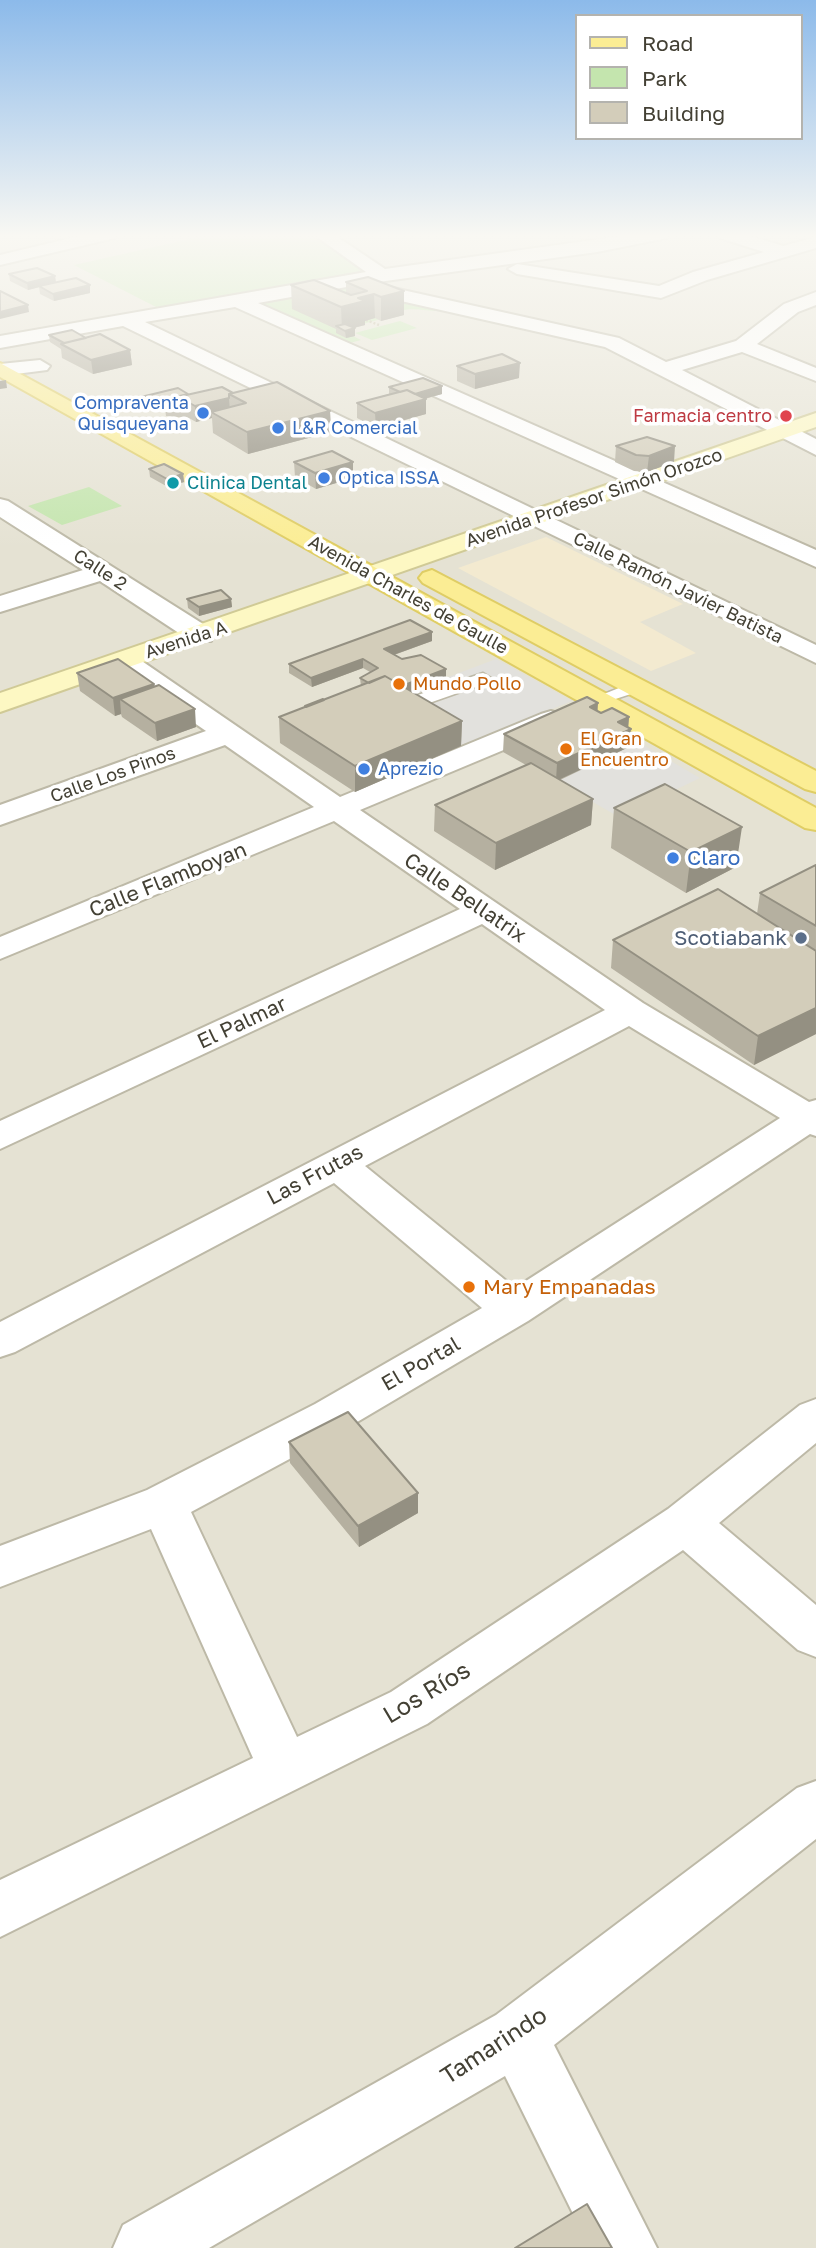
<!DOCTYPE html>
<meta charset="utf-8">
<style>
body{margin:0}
#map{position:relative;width:816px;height:2248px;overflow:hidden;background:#f2f0e4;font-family:"Golos Text",sans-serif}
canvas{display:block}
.legend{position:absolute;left:575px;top:14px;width:228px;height:126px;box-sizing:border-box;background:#fff;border:2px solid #b4b3ae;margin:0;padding:9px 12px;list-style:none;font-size:21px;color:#434034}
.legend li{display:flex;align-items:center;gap:14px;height:35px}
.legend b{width:35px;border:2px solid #b4b3ae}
</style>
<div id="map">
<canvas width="816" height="2248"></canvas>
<ul class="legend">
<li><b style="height:9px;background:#fbed94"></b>Road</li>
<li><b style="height:19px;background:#c4e5ae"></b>Park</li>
<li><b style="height:19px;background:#d3cdba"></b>Building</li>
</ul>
</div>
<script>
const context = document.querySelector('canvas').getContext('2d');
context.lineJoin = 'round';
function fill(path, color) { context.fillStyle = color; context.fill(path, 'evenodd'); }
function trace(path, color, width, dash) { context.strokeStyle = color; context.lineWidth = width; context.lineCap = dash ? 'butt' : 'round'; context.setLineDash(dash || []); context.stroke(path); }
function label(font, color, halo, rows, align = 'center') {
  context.font = font + ' "Golos Text",sans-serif'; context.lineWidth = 7; context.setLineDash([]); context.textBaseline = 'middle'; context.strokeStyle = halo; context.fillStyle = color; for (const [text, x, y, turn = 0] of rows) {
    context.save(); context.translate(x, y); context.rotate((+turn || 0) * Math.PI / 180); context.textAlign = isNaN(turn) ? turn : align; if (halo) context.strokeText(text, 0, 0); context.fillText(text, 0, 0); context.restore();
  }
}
const residential = new Path2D(`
 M0 234H816V2248H0Z`);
const commercial = new Path2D(`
 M546 537 683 604 640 622 696 653 651 671 458 568Z`);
const green = new Path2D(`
 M212 234H315L372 270 158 308 74 265Z
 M338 287 449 310C434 314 417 306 399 311L403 313 341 330 361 340 350 343 256 302Z
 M400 321 417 328 372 340 355 333Z
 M89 487 122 506 62 525 28 506Z`);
const parking = new Path2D(`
 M496 659 572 701 461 746 385 701Z
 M638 742 700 778 619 817 556 781Z`);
const path = new Path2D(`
 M366 320 379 325`);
const lane = new Path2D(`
 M483 673 491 678 489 682 415 708 409 709 401 704 403 700Z
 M634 682 640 683V691L597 705 589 700Z`);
const street = new Path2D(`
 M88 234H118L115 238 0 265V255Z
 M313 234H333L385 269 636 234H670L667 238 597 252 371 283 619 338 666 362 736 341 784 304 816 292V305L798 312 757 344 816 368V381L742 352 682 370 816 439V455L605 347 361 292 352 286 258 303 816 550V567L235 307 145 322 816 645V663L123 326 0 348V336L366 272Z
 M717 234H744L783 246 816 237V248L707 280 661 298 517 274 508 269 517 264 659 286 693 272 764 252 720 238Z
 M40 360 50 366 47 370 0 376V364Z
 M0 499 8 501 211 629 214 635 211 641H191L100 581 0 612V596L83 570 0 517Z
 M123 653 133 655 340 797 541 714 551 711 561 714 565 720 561 726 360 810 643 1003 809 1102 816 1100V1136L810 1134 528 1321 347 1428 191 1512 297 1737 391 1692 668 1509 800 1405 816 1399V1443L719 1523 816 1605V1657L798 1650 683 1550 427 1724 0 1937V1880L253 1758 151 1529 0 1587V1546L147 1490 315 1404 482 1308 334 1183 15 1352 0 1357V1322L605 1010 482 924 0 1149V1121L460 909 334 821 0 959V937L314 807 225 745 0 825V805L206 731 113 667 109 661 113 655ZM629 1026 780 1118 515 1288 365 1166Z
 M816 1781V1839L554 2045 657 2248H590L505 2076 209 2248H113L123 2225 496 2015 797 1788Z`);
const secondary = new Path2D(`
 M816 413V427L0 712V693Z`);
const primary = new Path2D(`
 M0 363 816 808V830L805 828 0 377Z
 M432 570 816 771V792L805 789 423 583 419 578 423 573Z`);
const wall = new Path2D(`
 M9 274 55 276 56 283 90 293 54 301 40 294 39 287 28 290 10 281Z
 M368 277 404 315 381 321 375 318 365 321V325L354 328 355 336 346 338 336 333V329L292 309 291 285 346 293V282Z
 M49 335 86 338 130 350 132 365 93 374 62 358 61 349 50 342Z
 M457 366 519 378 475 389 457 381Z
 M442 386V394L425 399 426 414 376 428 357 418V403L389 394V387Z
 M233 393 330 411 331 432 248 454 213 433 212 418 196 422 189 418 166 416 165 408 151 411 141 405V397Z
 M616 446 674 462 647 472 634 471 615 462Z
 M294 462H353V478L316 489 295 477Z
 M149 469 183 474 184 482 168 487 150 477Z
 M187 599H231L232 607 199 616 188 608Z
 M432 632V641L394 655 402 659 446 678 411 691 462 721 461 746 355 792 280 743 279 717 361 686 360 678 370 672 363 668 312 687 289 673V664Z
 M77 673 154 684 155 686 196 727 157 741 122 717 121 714 115 716 80 691Z
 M598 711 601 713 629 717 628 727 629 747 560 780 593 799 591 825 495 870 434 831 435 805 526 765 503 752 504 734Z
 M614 808 736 867 686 893 611 848Z
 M816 865V1034L754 1065 611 968 613 940 757 914 760 893Z
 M289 1442 418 1493V1513L359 1547 290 1463Z`);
const shadedWall = new Path2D(`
 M55 276 56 283 28 290 27 283Z
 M90 285V293L54 301 53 294Z
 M404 291V315L381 321V297Z
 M374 294 375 318 365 321V325L345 330 342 329 341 307 358 298Z
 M28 305 29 312 0 319V312Z
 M355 328V336L346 338 345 331Z
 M130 350 132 365 93 374 91 360Z
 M520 363 519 378 475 389V374Z
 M6 380 7 388 0 389V381Z
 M442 386V394L408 403V395Z
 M188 394 164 400 165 408 151 411V403Z
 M229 398 230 413 211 412 212 418 196 422 195 406Z
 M426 399V414L376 428 375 413Z
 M330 411 331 432 248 454 247 432Z
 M675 446 674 462 647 472 649 456Z
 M353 462V478L316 489 315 473Z
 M183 474 184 482 168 487 167 479Z
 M231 599 232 607 199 616V607Z
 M432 632V641L385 658 384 649Z
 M363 659V668L312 687 311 678Z
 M446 669V678L385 701V692Z
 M154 684 156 701 120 699 121 714 115 716 113 698Z
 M598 703 597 721 590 707Z
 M195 709 196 727 157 741 155 723Z
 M629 717 628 730 631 729 629 747 556 781 557 763 618 722Z
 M462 721 461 746 355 792V766Z
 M593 799 591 825 495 870 496 843Z
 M742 827 736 867 686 893 691 852Z
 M816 1008V1034L754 1065 758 1036Z
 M418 1493V1513L359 1547 358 1526Z`);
const building = new Path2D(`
 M37 268 55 276 27 283 9 274Z
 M368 277 404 291 381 297 374 294 358 298 365 301 341 307 291 285 314 280 351 295 367 291 346 282Z
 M76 278 90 285 53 294 39 286Z
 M0 291 28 305 0 312Z
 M345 324 355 328 345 331 336 326Z
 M72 330 86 338 64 343 49 335Z
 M100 334 130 350 91 360 61 344Z
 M502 354 520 363 475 374 457 366Z
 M423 378 442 386 415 394 407 390 400 392 389 387Z
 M277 382 330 411 247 432 211 412 246 403 229 394Z
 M222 387 233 393 229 394V398L195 406 188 402 164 400Z
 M178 388 188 394 151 403 141 397Z
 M407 390 426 399 375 413 357 403Z
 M647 437 675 446 649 456 636 455 616 446Z
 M332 451 353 462 315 473 294 462Z
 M164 464 183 474 167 479 149 469Z
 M221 590 231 599 199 607 187 599Z
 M410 620 432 632 384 649 402 659 421 655 446 669 402 686 385 676 369 683 360 678 378 668 363 659 311 678 289 664Z
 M118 659 154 684 113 698 77 673Z
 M385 676 462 721 355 766 279 717Z
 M159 685 195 709 155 723 120 699Z
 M587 697 598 703 590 707 601 713 612 708 629 717 618 722 631 729 557 763 504 734Z
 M323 699 324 700 306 707 305 706Z
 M531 763 593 799 496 843 435 805Z
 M665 784 742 827 691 852 614 808Z
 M816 865V926L760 893Z
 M718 889 816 951V1008L758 1036 613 940Z
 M348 1412 418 1493 358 1526 289 1442Z
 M587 2204 612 2248H515Z`);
const markers = [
 [203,413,7,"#3f7fe0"],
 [786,416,7,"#e0444e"],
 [278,428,7,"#3f7fe0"],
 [324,478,7,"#3f7fe0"],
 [173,483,7,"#0f9aa8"],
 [399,684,7,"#e8710a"],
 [566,749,7,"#e8710a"],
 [364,769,7,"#3f7fe0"],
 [673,858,7,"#3f7fe0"],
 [801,938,7,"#5c6f8a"],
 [469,1287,7,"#e8710a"]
];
const farShopnames = [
 ["Compraventa",189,403,"right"],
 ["Quisqueyana",189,424,"right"],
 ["L&R Comercial",292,428],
 ["Optica ISSA",338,478],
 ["Aprezio",378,769]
];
const farHealthnames = [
 ["Farmacia centro",772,416]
];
const farCulturenames = [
 ["Clinica Dental",187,483]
];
const farStreetnames = [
 ["Avenida Profesor Simón Orozco",594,498,-19],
 ["Calle 2",100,570,33],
 ["Calle Ramón Javier Batista",678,588,26],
 ["Avenida Charles de Gaulle",408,595,29],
 ["Avenida A",186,640,-18],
 ["Calle Los Pinos",113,775,-20]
];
const farFoodnames = [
 ["Mundo Pollo",413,684],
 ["El Gran",580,739],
 ["Encuentro",580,760]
];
const shopNames = [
 ["Claro",687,858]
];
const streetNames = [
 ["Calle Flamboyan",168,880,-22],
 ["Calle Bellatrix",465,898,34],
 ["El Palmar",242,1023,-25],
 ["Las Frutas",315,1175,-28],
 ["El Portal",421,1364,-30]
];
const serviceNames = [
 ["Scotiabank",787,938]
];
const foodNames = [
 ["Mary Empanadas",483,1287]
];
const nearStreetnames = [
 ["Los Ríos",427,1693,-31],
 ["Tamarindo",494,2046,-33]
];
fill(residential, '#e5e2d3');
fill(commercial, '#f3ead0');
fill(green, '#c4e5ae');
fill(parking, '#e2e1dd');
trace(lane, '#bdb9a7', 3);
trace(street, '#bdb9a7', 4);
trace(secondary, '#d0ca96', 4);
trace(primary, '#dfcd65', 4);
trace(path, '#beb799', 2.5, [2, 2]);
fill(lane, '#fff');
fill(street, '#fff');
fill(secondary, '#fdf8c3');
fill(primary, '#fbed94');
fill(wall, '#b5b0a0');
fill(shadedWall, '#949082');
fill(building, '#d3cdba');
trace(building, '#949082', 2);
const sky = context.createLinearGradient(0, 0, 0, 549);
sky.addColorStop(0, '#8cbaea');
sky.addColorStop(0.43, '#f9f8f3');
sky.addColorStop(1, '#f9f8f300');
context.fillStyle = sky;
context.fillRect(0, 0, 816, 549);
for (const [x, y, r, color] of markers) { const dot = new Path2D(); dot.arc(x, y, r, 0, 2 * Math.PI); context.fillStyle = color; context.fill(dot); trace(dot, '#fff', 2.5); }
label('18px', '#366cbe', '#fff', farShopnames, 'left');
label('18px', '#be3a42', '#fff', farHealthnames, 'right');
label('18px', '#0d838f', '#fff', farCulturenames, 'left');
label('18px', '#434034', '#fff', farStreetnames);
label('18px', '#c56008', '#fff', farFoodnames, 'left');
label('21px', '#366cbe', '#fff', shopNames, 'left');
label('21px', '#434034', '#fff', streetNames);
label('21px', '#4e5e75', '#fff', serviceNames, 'right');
label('21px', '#c56008', '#fff', foodNames, 'left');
label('24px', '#434034', '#fff', nearStreetnames);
</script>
